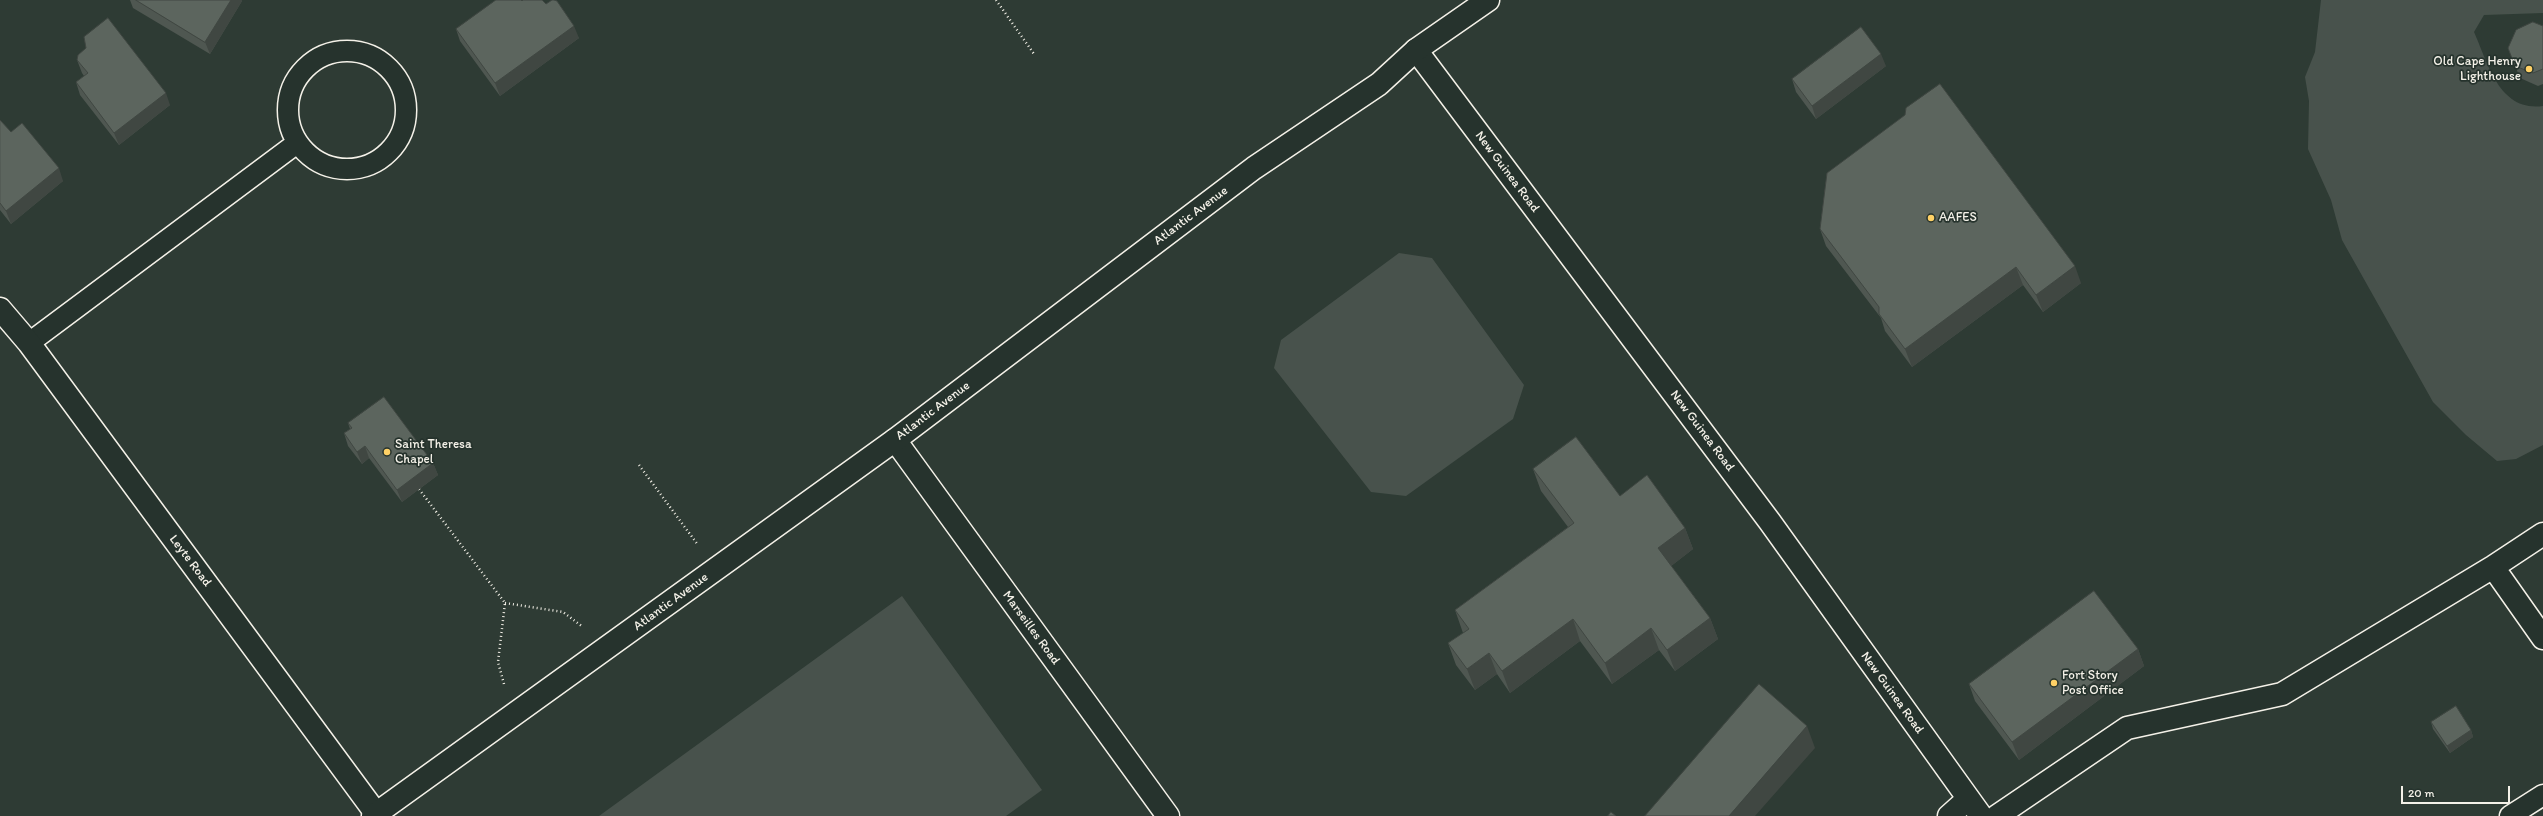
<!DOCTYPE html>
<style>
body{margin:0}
#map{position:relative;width:2543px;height:816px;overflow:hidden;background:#2e3b34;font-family:Itim,sans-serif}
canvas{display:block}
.scale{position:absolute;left:2401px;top:786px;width:109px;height:18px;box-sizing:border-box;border:2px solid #f4f1e8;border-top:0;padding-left:5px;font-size:12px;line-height:14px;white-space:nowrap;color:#f4f1e8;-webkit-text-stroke:3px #26332d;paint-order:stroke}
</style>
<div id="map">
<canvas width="2543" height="816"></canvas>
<div class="scale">20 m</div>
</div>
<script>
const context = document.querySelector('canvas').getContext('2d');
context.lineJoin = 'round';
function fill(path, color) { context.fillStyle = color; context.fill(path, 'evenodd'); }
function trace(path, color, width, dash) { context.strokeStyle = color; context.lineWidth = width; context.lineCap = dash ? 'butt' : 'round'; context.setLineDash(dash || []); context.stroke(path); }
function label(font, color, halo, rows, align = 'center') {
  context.font = font + ' Itim,sans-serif'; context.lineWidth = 3.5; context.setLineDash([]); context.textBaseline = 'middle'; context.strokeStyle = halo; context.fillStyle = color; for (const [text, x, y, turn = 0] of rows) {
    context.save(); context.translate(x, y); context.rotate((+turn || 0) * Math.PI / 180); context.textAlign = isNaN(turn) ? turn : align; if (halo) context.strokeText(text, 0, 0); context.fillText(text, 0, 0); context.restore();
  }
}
const green = new Path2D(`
 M2321 0H2543V13L2484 15 2474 32C2488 63 2499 112 2543 106V445L2516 459 2497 461 2466 435 2433 402 2342 240 2331 200 2308 149 2309 101 2305 77 2315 52Z
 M1399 253 1432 258 1524 385 1513 419 1406 496 1371 492 1274 368 1281 340Z
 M902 596 1042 790 1006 816H599Z`);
const path = new Path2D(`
 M996 0 1034 54
 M639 465 698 545
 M419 489 505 603 498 662 504 684
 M505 603 563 612 583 627`);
const lane = new Path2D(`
 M288 110a59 59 0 1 1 118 0a59 59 0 1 1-118 0Z
 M29 343 297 143
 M2510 816 2543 795`);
const street = new Path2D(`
 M1416 50 1770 522 1981 816
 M0 309 29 343 378 816
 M895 440 1168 816
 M2493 567 2543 638
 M1949 816 1968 799
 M1997 816 2127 728 2282 694 2493 567 2543 534`);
const secondary = new Path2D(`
 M373 816 895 440 1254 168 1379 84 1416 50 1488 0`);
const wall = new Path2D(`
 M130 0H242V1L210 54 133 8Z
 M546 4 579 38 500 96 460 41 456 29Z
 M2543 26V84L2538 86 2520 78 2508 48Z
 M77 60 170 105 119 145 80 95 76 82 84 76 82 73Z
 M1886 66 1816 119 1796 92 1792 79Z
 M0 120 11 132 63 181 11 224 0 210Z
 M1827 173 2081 283 2043 312 2023 285 1912 367 1885 331 1881 318 1826 246 1820 229Z
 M348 423 433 463 438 475 402 502 369 458 362 464 348 446 344 433 350 429Z
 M1533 469 1620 496 1685 528 1693 549 1671 566 1710 618 1718 639 1675 671 1659 650 1612 684 1580 641 1510 693 1497 674 1475 690 1456 665 1448 643 1463 633 1455 610 1568 527 1541 491Z
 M2138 649 2144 666 2019 760 1975 701 1969 684Z
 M2431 722 2471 730 2473 737 2450 753 2433 729Z`);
const shadedWall = new Path2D(`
 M231 0H242V1L210 54 205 42Z
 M574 26 579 38 500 96 495 83Z
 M1881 54 1886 66 1816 119 1812 106Z
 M166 93 170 105 119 145 114 133Z
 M59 168 63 181 11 224 6 211Z
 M2075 266 2081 283 2043 312 2036 295Z
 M2016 267 2023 285 1912 367 1905 349Z
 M365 446 369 458 362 464 357 452Z
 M433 463 438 475 402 502 397 490Z
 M1685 528 1693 549 1666 570 1658 548Z
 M1710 618 1718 639 1675 671 1667 650Z
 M1573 619 1580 641 1510 693 1502 671Z
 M1651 628 1659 650 1612 684 1605 663Z
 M2138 649 2144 666 2019 760 2012 742Z
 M1489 653 1497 674 1475 690 1467 669Z
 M1807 726 1815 748 1755 816H1729Z
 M2471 730 2473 737 2450 753 2447 746Z`);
const building = new Path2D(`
 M136 0H231L205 42Z
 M496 0H521L522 1 523 0H542L546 4 552 0H554L557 1 574 26 495 83 456 29Z
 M108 18 166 93 114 133 76 82 88 73 77 60 78 55 86 48 84 37Z
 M2533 22 2543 26V69L2533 73 2515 66 2508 48 2516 30Z
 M1861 27 1881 54 1812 106 1792 79Z
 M1940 84 2075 266 2036 295 2016 267 1905 349 1879 314V307L1820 229 1827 173 1905 115 1906 108Z
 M0 120 11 132 22 123 59 168 6 211 0 203Z
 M384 397 433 463 397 490 365 446 357 452 344 433 352 428 348 423Z
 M1576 437 1620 496 1647 475 1685 528 1658 548 1710 618 1667 650 1651 628 1605 663 1573 619 1502 671 1489 653 1467 669 1448 643 1469 629 1455 610 1574 523 1533 469Z
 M2094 591 2138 649 2012 742 1969 684Z
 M1759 684 1807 726 1729 816H1645Z
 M2456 706 2471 730 2447 746 2431 722Z
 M1611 812 1616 816H1608Z`);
const markers = [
 [2529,69,4,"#ffd166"],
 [1931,218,4,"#ffd166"],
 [387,452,4,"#ffd166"],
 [2054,683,4,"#ffd166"]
];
const poiNames = [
 ["Old Cape Henry",2521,62,"right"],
 ["Lighthouse",2521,77,"right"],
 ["AAFES",1939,218],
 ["Saint Theresa",395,445],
 ["Chapel",395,460],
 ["Fort Story",2062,676],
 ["Post Office",2062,691]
];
const streetNames = [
 ["New Guinea Road",1507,172,53],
 ["Atlantic Avenue",1191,216,-37],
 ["Atlantic Avenue",933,411,-37],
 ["New Guinea Road",1702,431,53],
 ["Leyte Road",190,561,53],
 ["Atlantic Avenue",671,602,-36],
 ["Marseilles Road",1031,628,54],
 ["New Guinea Road",1892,693,54]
];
fill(green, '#48524c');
trace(lane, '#f4f1e8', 23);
trace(street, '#f4f1e8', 25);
trace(secondary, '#f4f1e8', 25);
trace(path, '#f4f1e8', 2.5, [1, 3]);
trace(lane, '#26332d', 20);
trace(street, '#26332d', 22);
trace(secondary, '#26332d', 22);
fill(wall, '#4f5751');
fill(shadedWall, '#404742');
fill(building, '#5c655e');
trace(building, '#404742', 1);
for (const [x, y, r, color] of markers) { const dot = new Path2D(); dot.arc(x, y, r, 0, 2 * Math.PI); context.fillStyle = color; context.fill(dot); trace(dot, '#26332d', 1.5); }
label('13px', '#f4f1e8', '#26332d', poiNames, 'left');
label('13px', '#f4f1e8', '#26332d', streetNames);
</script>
